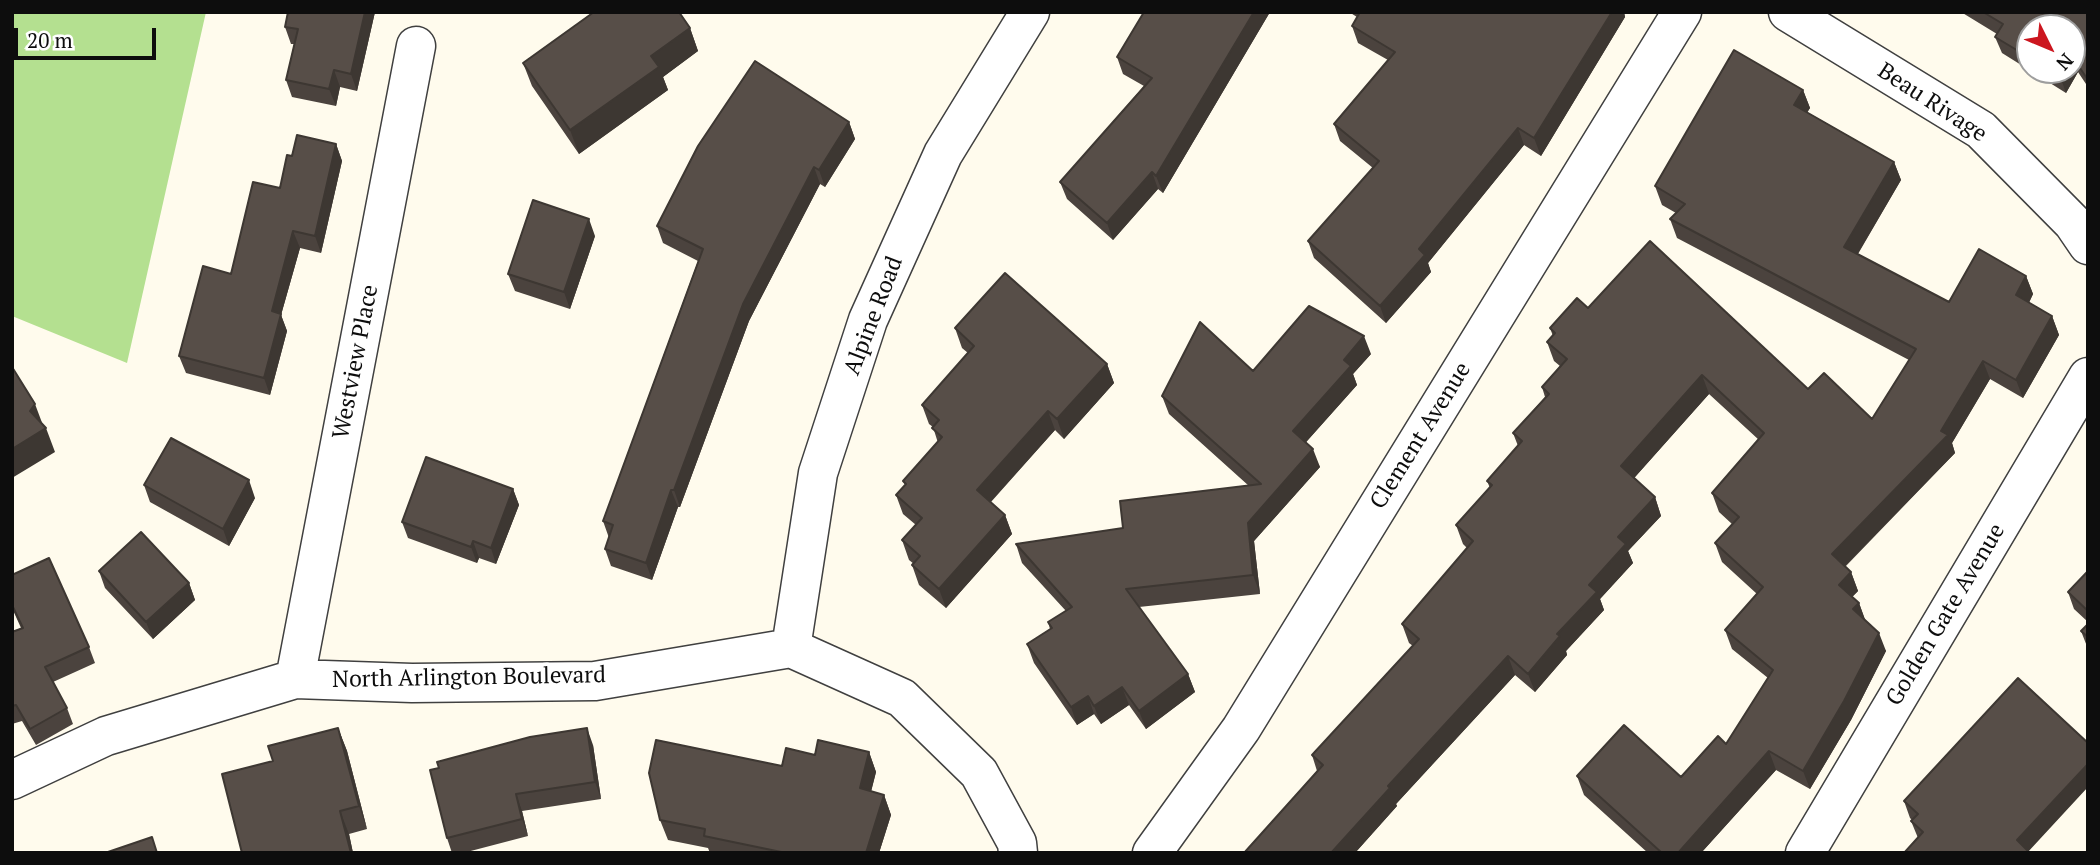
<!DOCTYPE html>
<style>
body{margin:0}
#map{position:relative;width:2100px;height:865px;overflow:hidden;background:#fffbed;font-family:"PT Serif",serif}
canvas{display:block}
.frame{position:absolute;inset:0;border:14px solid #0d0d0d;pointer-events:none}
.north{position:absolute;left:2016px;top:14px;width:70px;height:70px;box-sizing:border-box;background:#fff;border:2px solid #9e9e9e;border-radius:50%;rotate:133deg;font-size:19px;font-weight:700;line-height:28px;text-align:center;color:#0d0d0d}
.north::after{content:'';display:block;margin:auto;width:24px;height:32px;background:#cc161f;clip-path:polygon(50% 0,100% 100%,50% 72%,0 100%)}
.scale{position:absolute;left:14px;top:28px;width:142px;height:32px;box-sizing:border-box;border:4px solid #0d0d0d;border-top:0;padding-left:9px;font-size:21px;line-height:24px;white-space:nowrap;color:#0d0d0d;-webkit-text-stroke:5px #fff;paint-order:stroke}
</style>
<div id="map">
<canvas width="2100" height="865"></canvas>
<div class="frame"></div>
<div class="north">N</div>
<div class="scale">20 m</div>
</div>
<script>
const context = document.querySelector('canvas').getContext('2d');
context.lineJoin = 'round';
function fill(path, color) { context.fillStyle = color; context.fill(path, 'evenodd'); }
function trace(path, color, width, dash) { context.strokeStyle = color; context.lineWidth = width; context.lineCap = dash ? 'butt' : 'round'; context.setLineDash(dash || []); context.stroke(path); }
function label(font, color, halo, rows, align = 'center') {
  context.font = font + ' "PT Serif",serif'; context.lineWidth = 7; context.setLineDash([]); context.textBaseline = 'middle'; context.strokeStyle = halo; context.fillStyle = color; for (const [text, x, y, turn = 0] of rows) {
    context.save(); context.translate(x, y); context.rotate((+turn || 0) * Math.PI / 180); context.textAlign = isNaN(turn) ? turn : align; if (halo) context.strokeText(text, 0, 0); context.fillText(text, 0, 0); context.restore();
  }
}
const forest = new Path2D(`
 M12 12H206L127 363 12 316Z`);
const street = new Path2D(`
 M1788 12 1981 130 2073 223 2088 245
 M791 648 818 473 868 320 943 154 1030 12
 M295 679 416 46
 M12 780 106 736 295 679 412 683 595 681 791 648 902 698 979 773 1017 843 1018 853
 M1152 853 1241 729 1682 12
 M1805 853 2088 377`);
const wall = new Path2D(`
 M375 12 357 91 340 87 336 106 292 97 286 80 294 44H291L285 27Z
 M1144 12H1270L1163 193 1158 189 1113 240 1067 199 1060 182 1144 86 1123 74 1117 57Z
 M1349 12H1624L1625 17 1541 156 1524 145 1428 263 1431 272 1386 323 1314 258 1308 241 1373 168 1340 141 1334 124 1388 60 1358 43 1352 26 1357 17Z
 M1961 12H2088V87L2078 72 2066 93 2002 53 1995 37 1997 34ZM2030 28 2072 70H2030Z
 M690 28 698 51 663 77 668 90 579 154 532 86 523 63Z
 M1803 90 1810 108 1807 112 1894 162 1901 180 1858 254 1949 302 2026 276 2033 294 2029 303 2052 316 2059 335 2023 398 1990 379 1952 443 1955 453 1845 567 1851 572 1858 591 1852 597 1859 603 1865 620 1886 651 1851 720 1810 789 1776 770 1701 853H1648L1584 795 1577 776 1681 777 1726 744 1768 678 1732 649 1725 630 1757 594 1722 562 1715 543 1732 524 1719 512 1712 493 1759 440 1709 394 1634 478 1655 497 1661 516 1628 551 1633 563 1600 599 1604 610 1566 651 1567 655 1535 692 1515 675 1396 804 1397 806 1355 853H1244L1317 771 1312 755 1413 646 1409 643 1402 624 1467 548 1463 544 1456 525 1490 488 1487 481 1518 446 1513 433 1545 397 1542 387 1560 366 1554 361 1547 342 1553 336 1550 328 1588 308 1808 389 1872 419 1909 360 1677 238 1670 219 1676 213 1662 205 1655 186Z
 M849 122 855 139 825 187 820 184 749 321 680 507H678L652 580 611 566 605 549 609 538 603 521 698 261 663 243 657 226Z
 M336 144 342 161 321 253 300 248 281 315 287 331 270 395 186 373 179 356 231 274 280 188 292 156Z
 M595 236 570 309 515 291 508 274Z
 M955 328 1107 364 1114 383 1064 439 1055 430 991 502 1005 515 1012 534 946 608 919 585 912 565 914 564 909 560 902 540 916 525 903 514 896 495 905 485 903 481 938 443 933 427 929 424 922 405 968 353 962 348Z
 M1371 354 1353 374 1357 385 1306 442 1320 467 1254 541 1260 594 1139 607 1188 674 1195 692 1146 729 1129 705 1101 724 1094 714 1077 725 1034 663 1027 644 1050 629 1048 622 1066 611 1022 563 1016 544 1123 528 1249 486 1169 414 1162 396 1253 371Z
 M144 485 255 498 229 546 150 502Z
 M513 489 519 505 496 564 479 558 477 563 408 538 402 522Z
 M99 571 189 583 195 600 153 639 105 588Z
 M2088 571V622L2074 609 2068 592Z
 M12 575 89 647 95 663 53 682 67 708 73 724 36 745 22 721 12 724V632L21 628 12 608Z
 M2088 624V649L2081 631Z
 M338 728 347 751 367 829 349 834 353 853H242L273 761Z
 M2088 743 1918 838 1911 821 1912 820 1910 818 1904 801Z
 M593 745 601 799 522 811 528 836 463 853H452L447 838Z
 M869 752 876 772 871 791 884 795 891 815 879 853H710L708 848 668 840 660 820 782 766 815 755Z`);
const shadedWall = new Path2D(`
 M365 12H375L357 91 351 74Z
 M1254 12H1270L1163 193 1156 176Z
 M1612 12H1624L1625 17 1541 156 1534 138Z
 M690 28 698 51 663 77 668 90 579 154 570 130 651 56Z
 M2072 55 2078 72 2066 93 2060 76 2063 70H2072Z
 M334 70 340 87 336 106 329 89Z
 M1803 90 1810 108 1801 123 1794 105Z
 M849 122 855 139 825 187 819 170Z
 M1518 128 1524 145 1428 263 1431 272 1386 323 1380 306 1419 249Z
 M336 144 342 161 321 253 315 236Z
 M1894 162 1901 180 1851 265 1844 247Z
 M814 167 820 184 749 321 680 507 674 490 743 304Z
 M1152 172 1158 189 1113 240 1107 223Z
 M589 219 595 236 570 309 564 292Z
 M293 231 300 248 281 315 287 331 270 395 264 378 272 311Z
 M2026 276 2033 294 2023 314 2016 295Z
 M2052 316 2059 335 2023 398 2016 380Z
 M1364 336 1371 354 1353 374 1357 385 1300 449 1293 431 1344 360Z
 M1983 361 1990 379 1952 443 1955 453 1838 573 1832 554 1941 431Z
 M1107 364 1114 383 1064 439 1057 419Z
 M1702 375 1709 394 1628 485 1621 466Z
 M35 404 44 428H46L55 452 12 478V449L30 411Z
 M1048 411 1055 430 984 509 977 490Z
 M1313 449 1320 467 1254 541 1260 594 1253 575 1248 523Z
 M249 480 255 498 229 546 223 529Z
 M513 489 519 505 496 564 491 548Z
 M671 490 678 507 652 580 646 563Z
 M1655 497 1661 516 1628 551 1633 563 1600 599 1604 610 1566 651 1567 655 1535 692 1528 674 1557 634 1589 585 1618 537Z
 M1005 515 1012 534 946 608 939 589Z
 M473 541 479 558 477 563 471 547Z
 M1851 572 1858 591 1846 603 1839 585Z
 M189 583 195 600 153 639 146 622Z
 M1859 603 1866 622 1853 609Z
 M1879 633 1886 651 1851 720 1810 789 1803 771Z
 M1508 656 1515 675 1396 804 1397 806 1355 853H1331L1388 786Z
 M1188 674 1195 692 1146 729 1139 711Z
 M1122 687 1129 705 1101 724 1094 706Z
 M1088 696 1094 714 1077 725 1071 707Z
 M338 728 347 751 367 829 359 806Z
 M587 728 593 745 601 799 595 782Z
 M1769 751 1776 770 1701 853H1678Z
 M869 752 876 772 867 808 860 788Z
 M2088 764V787L2027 853 2017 840Z
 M516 794 522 811 528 836 522 819Z
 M884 795 891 815 879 853H866Z
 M340 811 349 834 353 853H351Z`);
const building = new Path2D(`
 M288 12H365L351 74 334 70 329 89 286 80 298 29 285 27Z
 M594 12H679L690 28 651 56 659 67 570 130 523 63Z
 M1144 12H1254L1156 176 1152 172 1107 223 1060 182 1152 78 1117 57Z
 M1360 12H1612L1534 138 1518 128 1419 249 1425 255 1380 306 1308 241 1379 161 1334 124 1395 52 1352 26Z
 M1983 12H2088V80L2072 56V28H2030V58L1995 37 2003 24Z
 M1734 50 1803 90 1794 105 1894 162 1844 247 1949 302 1979 249 2026 276 2016 295 2052 316 2016 380 1983 361 1941 431 1948 435 1832 554 1851 572 1839 585 1859 603 1853 609 1879 633 1844 701 1803 771 1769 751 1678 853H1662L1577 776 1624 725 1681 777 1718 736 1726 744 1773 670 1725 630 1763 587 1715 543 1739 517 1712 493 1764 433 1702 375 1621 466 1655 497 1618 537 1626 544 1589 585 1597 592 1557 634 1560 636 1528 674 1508 656 1388 786 1390 788 1331 853H1244L1323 765 1312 755 1419 639 1402 624 1473 541 1456 525 1492 485 1487 481 1522 441 1513 433 1549 394 1542 387 1567 359 1547 342 1555 333 1550 328 1577 298 1588 308 1650 241 1808 389 1824 373 1872 419 1916 349 1670 219 1685 204 1655 186Z
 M755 61 849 122 819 170 814 167 743 304 674 490H671L646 563 605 549 613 525 603 521 703 249 657 226 698 146Z
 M2050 70H2063L2060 76Z
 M297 135 336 144 315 236 293 231 272 311 281 314 264 378 179 356 203 266 231 274 253 182 280 188 287 155 292 156Z
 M533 200 589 219 564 292 508 274Z
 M1005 273 1107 364 1057 419 1048 411 977 490 1005 515 939 589 912 565 920 556 902 540 922 518 896 495 906 484 903 481 942 437 932 428 939 420 922 405 974 346 955 328Z
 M1309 306 1364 336 1344 360 1351 366 1293 431 1313 449 1248 523 1253 575 1126 589 1188 674 1139 711 1122 687 1094 706 1088 696 1071 707 1027 644 1052 628 1048 622 1072 607 1016 544 1123 528 1120 501 1261 484 1162 396 1200 322 1253 371Z
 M12 367 35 404 30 411 46 428 12 449Z
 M171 438 249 480 223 529 144 485Z
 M426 457 513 489 491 548 473 541 471 547 402 522Z
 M141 532 189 583 146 622 99 571Z
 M49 558 89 647 45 667 67 708 30 729 16 705 12 706V632L23 628 12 605V575Z
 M2088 571V611L2068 592Z
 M2088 624V637L2081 631Z
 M2018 678 2088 743V764L2017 840 2030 853H1904L1923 832 1911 821 1918 814 1904 801Z
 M338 728 359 806 340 811 351 853H242L222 774 273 761 268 746Z
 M587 728 595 782 516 794 522 819 447 838 430 770 439 768 437 762 530 737Z
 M656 740 782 766 786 748 815 755 818 740 869 752 860 788 884 795 866 853H786L704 836 705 829 660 820 649 773Z
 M152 837 157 853H105Z`);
const streetNames = [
 ["Beau Rivage",1932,103,33],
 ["Alpine Road",874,316,-69],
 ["Westview Place",356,362,-79],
 ["Clement Avenue",1421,436,-58],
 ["Golden Gate Avenue",1946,615,-59],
 ["North Arlington Boulevard",469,678,-1]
];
fill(forest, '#b4e090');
trace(street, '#404040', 41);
trace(street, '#fff', 38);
fill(wall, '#4b433e');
fill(shadedWall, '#3d3732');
fill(building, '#574e48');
trace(building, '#3d3732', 2);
label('23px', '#0d0d0d', '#fff', streetNames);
</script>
